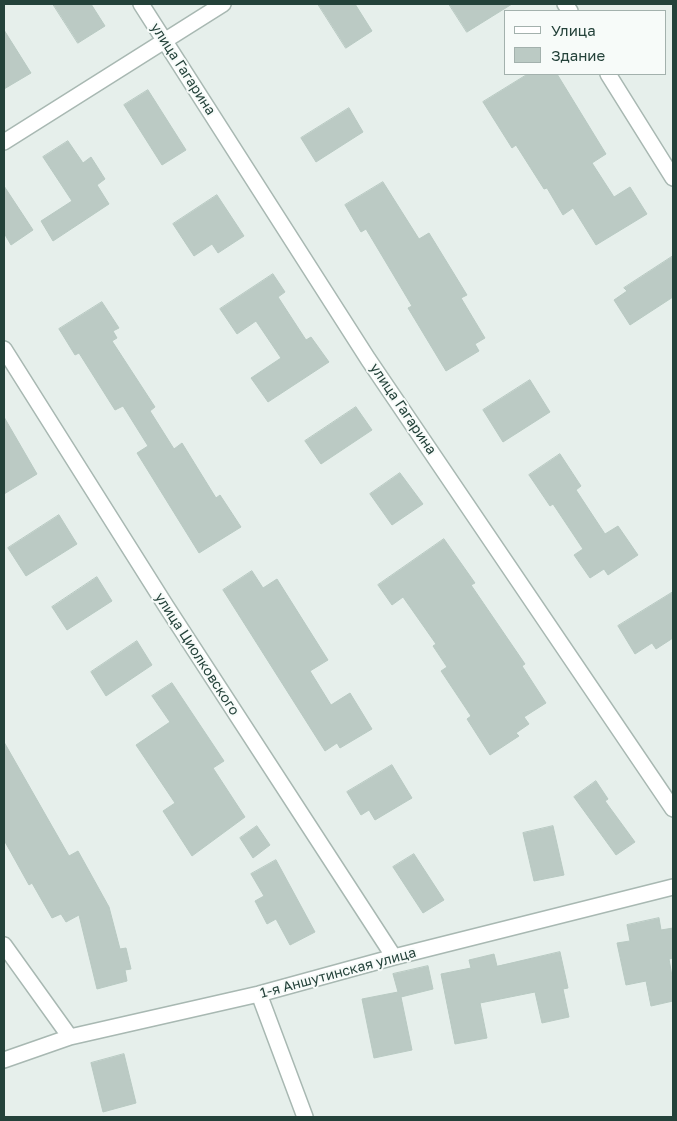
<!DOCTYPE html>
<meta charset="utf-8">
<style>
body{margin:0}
#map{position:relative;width:677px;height:1121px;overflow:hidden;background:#e6efeb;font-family:"Golos Text",sans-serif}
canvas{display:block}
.frame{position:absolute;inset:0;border:5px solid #24423a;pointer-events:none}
.legend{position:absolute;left:504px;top:10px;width:162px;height:65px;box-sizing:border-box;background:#f7fbf9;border:1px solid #a3b1ad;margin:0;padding:6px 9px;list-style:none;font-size:15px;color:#24423a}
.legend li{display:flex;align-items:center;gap:10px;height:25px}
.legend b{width:25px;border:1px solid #a3b1ad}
</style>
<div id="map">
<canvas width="677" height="1121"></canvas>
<div class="frame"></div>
<ul class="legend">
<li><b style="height:6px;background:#fff"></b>Улица</li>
<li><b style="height:14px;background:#bbcac4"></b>Здание</li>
</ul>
</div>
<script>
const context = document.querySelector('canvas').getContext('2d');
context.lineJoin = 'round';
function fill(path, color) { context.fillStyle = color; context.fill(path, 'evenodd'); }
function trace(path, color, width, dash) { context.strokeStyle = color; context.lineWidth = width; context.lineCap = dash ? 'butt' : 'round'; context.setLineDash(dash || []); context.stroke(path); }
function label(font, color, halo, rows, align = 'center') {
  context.font = font + ' "Golos Text",sans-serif'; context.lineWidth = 4; context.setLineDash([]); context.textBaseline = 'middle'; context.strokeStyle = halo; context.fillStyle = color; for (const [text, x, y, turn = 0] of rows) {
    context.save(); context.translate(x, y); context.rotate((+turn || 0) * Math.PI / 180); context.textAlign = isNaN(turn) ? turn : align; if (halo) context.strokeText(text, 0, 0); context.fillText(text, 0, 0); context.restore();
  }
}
const building = new Path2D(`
 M53 4H91L105 26 78 43Z
 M318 4H355L372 31 346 48Z
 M449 4H512L467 32Z
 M4 30 31 73 4 89Z
 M528 74H557L606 154 592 163 614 197 630 187 647 214 596 245 573 208 563 215 547 188 544 189 516 145 512 148 483 102Z
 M148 90 186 150 162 165 124 105Z
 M349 108 363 132 316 162 301 138Z
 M68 141 83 163 91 157 105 179 97 185 109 204 53 241 41 221 72 201 43 157Z
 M383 182 419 239 429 233 467 295 461 298 485 338 475 344 479 351 446 371 408 308 412 306 366 229 361 232 345 205Z
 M4 186 33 230 11 245 4 233Z
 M217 195 244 236 218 253 212 244 194 256 173 224Z
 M673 256V297L630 325 614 300 627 291 624 288Z
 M273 274 285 292 278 297 306 340 311 337 329 362 268 402 251 378 281 358 256 321 237 334 220 309Z
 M102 302 119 328 113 331 117 338 112 341 155 407 150 411 174 449 182 443 216 498 220 495 241 527 199 553 137 453 148 446 123 406 115 410 79 353 75 355 59 329Z
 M530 380 550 412 503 442 483 410Z
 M356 407 372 430 321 464 305 441Z
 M4 417 37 474 4 494Z
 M560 454 581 486 576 490 605 534 618 526 638 555 608 575 604 569 590 578 574 555 583 549 553 504 550 506 529 475Z
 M400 473 423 504 392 525 370 494Z
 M59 515 77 544 26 576 8 548Z
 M444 539 475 583 471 585 525 664 522 666 546 703 524 717 529 724 516 733 519 736 490 755 467 719 471 716 441 671 447 667 433 646 436 644 403 597 392 605 378 585Z
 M252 571 263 588 277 579 328 660 310 671 331 705 350 693 372 729 340 748 337 743 325 751 223 590Z
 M97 577 112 601 67 630 52 607Z
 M673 592V638L656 649 652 643 635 654 618 626Z
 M137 641 152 665 106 696 91 672Z
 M172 683 224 761 213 768 245 817 192 856 163 811 175 803 136 745 170 722 152 696Z
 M4 742 69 856 78 851 109 907 120 949 126 948 131 969 125 970 127 981 97 989 79 915 66 922 61 914 52 918 32 883 29 885 4 840Z
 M392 765 412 798 375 820 369 810 361 815 347 792Z
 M596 781 608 799 605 801 635 842 616 855 574 797Z
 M257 826 270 845 253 858 240 838Z
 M553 826 564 875 534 881 523 833Z
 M414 854 444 900 423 913 393 867Z
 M276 860 315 932 290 945 276 919 267 924 255 901 264 896 251 874Z
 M659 918 661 930 673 928V958L669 959 673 982V1001L651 1006 646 981 626 985 617 943 630 941 627 925Z
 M560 952 568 988 563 989 569 1017 542 1023 535 992 480 1003 487 1038 455 1044 441 974 471 968 469 960 494 954 497 966Z
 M428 966 433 989 401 997 412 1050 374 1058 362 999 398 992 393 974Z
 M124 1054 136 1103 103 1112 91 1063Z`);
const minor = new Path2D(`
 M141 4 368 359 673 809
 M565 4 570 11
 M608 74 673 178
 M4 142 223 4
 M4 349 166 606 394 957
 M4 945 70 1037
 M259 994 305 1117
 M4 1060 70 1037 259 994 394 957 673 887`);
const streetNames = [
 ["улица Гагарина",183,69,57],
 ["улица Гагарина",403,409,56],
 ["улица Циолковского",197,654,57],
 ["1-я Аншутинская улица",338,973,-15]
];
fill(building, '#bbcac4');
trace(building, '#b8c9c2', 1);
trace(minor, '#a8b8b2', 18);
trace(minor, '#fff', 15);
label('14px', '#24423a', '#f7fbf9', streetNames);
</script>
